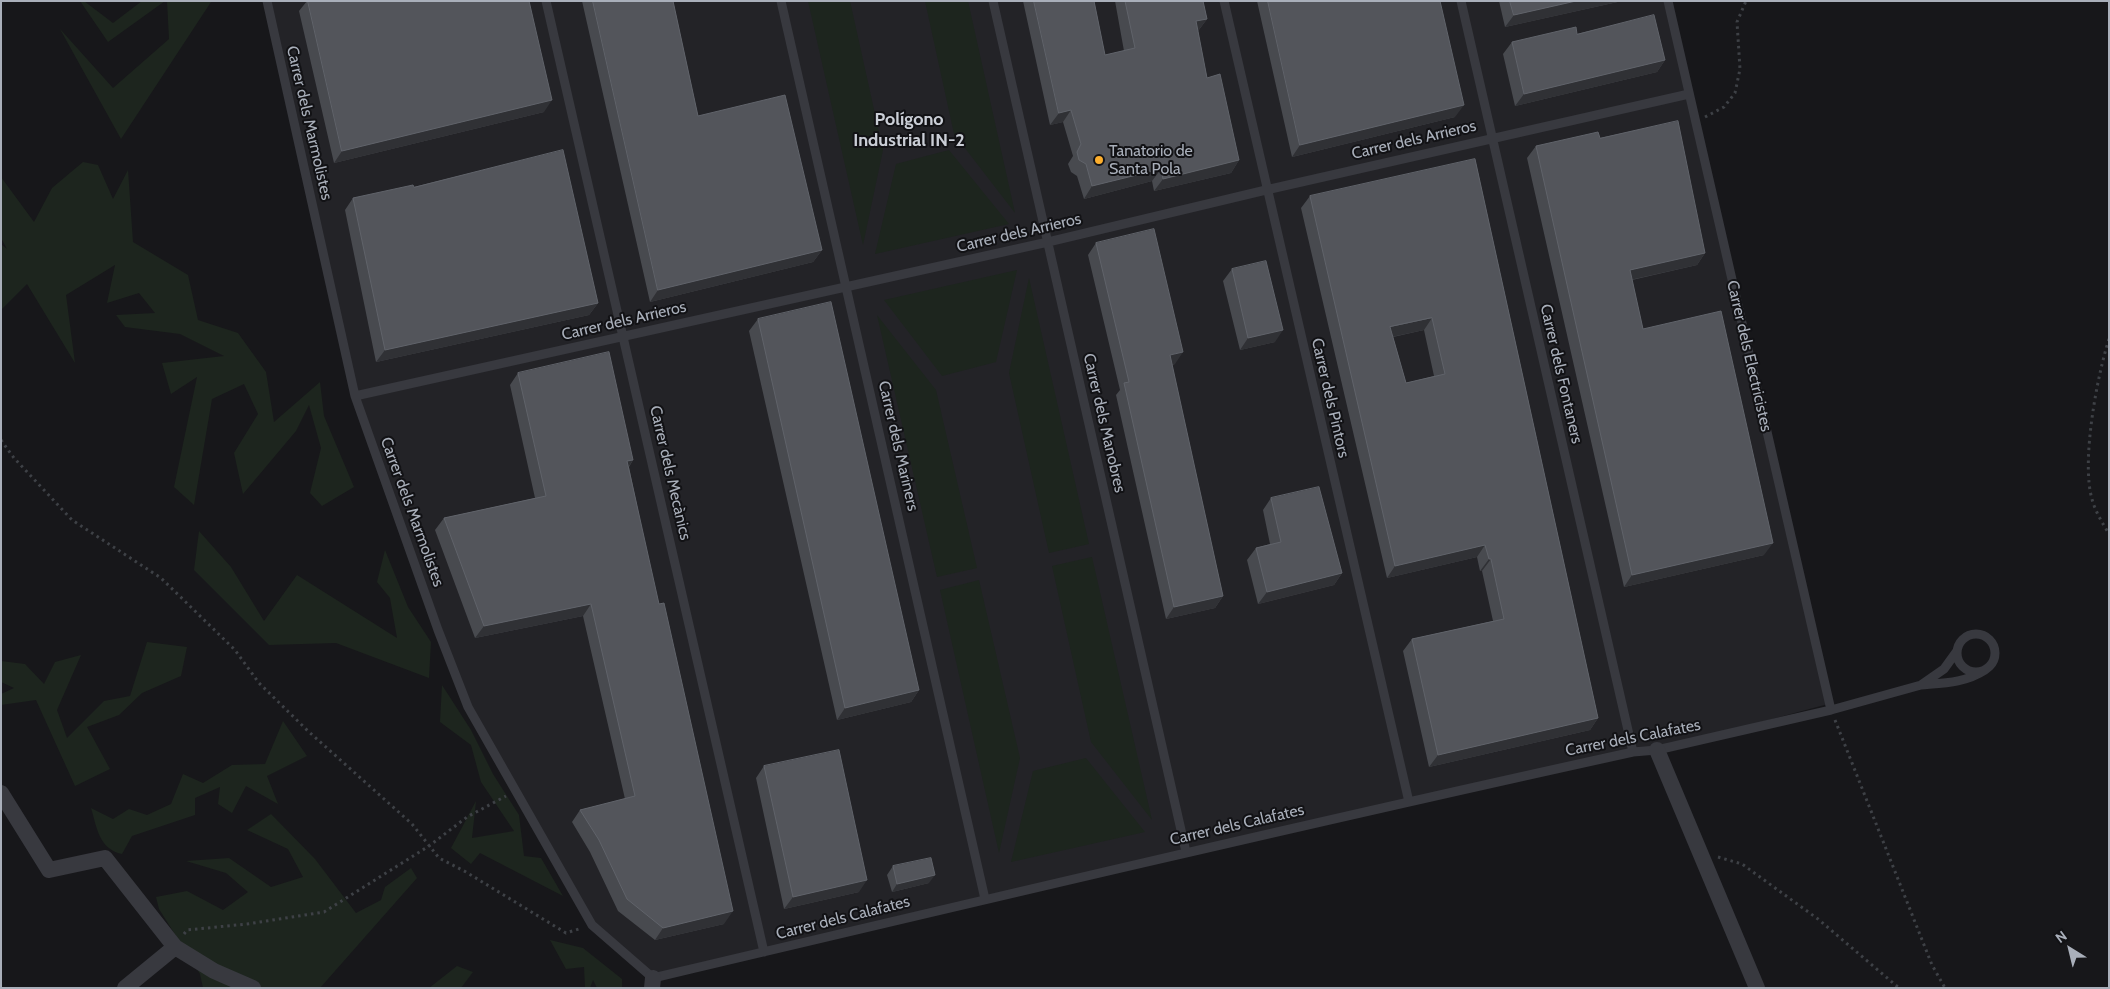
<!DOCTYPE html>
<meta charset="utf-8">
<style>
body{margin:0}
#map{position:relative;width:2110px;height:989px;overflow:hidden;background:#17171a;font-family:Cabin,sans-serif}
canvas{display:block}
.frame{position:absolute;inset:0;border:2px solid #a9afba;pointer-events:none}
.north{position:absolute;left:2045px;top:924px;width:50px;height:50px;-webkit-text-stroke:4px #121215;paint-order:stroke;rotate:324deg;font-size:14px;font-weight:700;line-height:20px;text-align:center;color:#a9afba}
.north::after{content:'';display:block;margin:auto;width:18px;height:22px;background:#a9afba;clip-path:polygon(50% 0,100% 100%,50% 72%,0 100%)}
</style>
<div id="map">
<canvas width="2110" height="989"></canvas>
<div class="frame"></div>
<div class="north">N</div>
</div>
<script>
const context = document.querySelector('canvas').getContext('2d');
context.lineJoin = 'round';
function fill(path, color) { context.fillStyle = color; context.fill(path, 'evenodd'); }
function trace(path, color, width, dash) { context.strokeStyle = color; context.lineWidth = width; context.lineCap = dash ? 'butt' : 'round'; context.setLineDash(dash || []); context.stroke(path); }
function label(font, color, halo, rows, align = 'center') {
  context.font = font + ' Cabin,sans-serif'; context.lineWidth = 4; context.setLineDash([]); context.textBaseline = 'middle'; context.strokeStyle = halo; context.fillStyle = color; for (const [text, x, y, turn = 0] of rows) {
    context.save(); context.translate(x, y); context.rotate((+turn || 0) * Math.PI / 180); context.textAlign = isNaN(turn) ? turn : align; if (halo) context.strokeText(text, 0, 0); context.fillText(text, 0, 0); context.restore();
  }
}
const built = new Path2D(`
 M267 1H1668L1828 704 1657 750 1633 752 653 978 592 925 468 707 355 396Z`);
const green = new Path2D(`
 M80 1H84L113 23 142 1H165L108 42Z
 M167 1 211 2 121 139 60 29 113 88 169 39Z
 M808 1H850L883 150 863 245Z
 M925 1H968L1015 213 954 134Z
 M949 150 1009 224 875 254 896 164Z
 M83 162 98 165 113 199 128 170 133 242 188 275 198 320 238 333 266 372 274 422 320 382 324 416 354 487 322 506 310 493 321 448 309 405 296 431 243 494 234 453 258 414 244 384 212 399 194 505 174 487 197 377 171 394 162 363 224 356 180 334 125 327 116 315 155 313 139 293 107 303 115 265 66 295 75 363 27 284 2 309 1 322V244L7 249 1 238V177L34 222 52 188Z
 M1017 270 996 362 942 376 884 300Z
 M1029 278 1089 544 1049 553 1009 373Z
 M877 315 936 390 977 568 937 577Z
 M199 531 231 567 264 621 297 575 397 638 390 598 377 582 385 550 408 607 431 642 429 678 336 643 269 645 194 570Z
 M1092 557 1152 820 1091 742 1052 566Z
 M979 580 1020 758 999 853 940 590Z
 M147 642 187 647 181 676 142 693 119 715 87 727 110 769 75 786 36 700 1 705V694L14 688 1 682V661L25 664 44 684 55 662 81 655 57 710 67 738 104 701 130 696Z
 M442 685 471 730 493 774 519 815 524 856 541 858 563 896 480 853 471 864 451 848 476 801 472 838 514 831 481 782 471 745 440 722Z
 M283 721 307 756 267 776 278 804 246 786 232 813 218 804 220 787 195 798V815L132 836 122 854C99 849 97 828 91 808L113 819 129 809 147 815 171 804 183 774 203 783 232 765 265 764Z
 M1086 758 1145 832 1011 862 1033 771Z
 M271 814 315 859 356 913 381 900 385 887 411 868 417 878 320 988H203L200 974 159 909 156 897 187 891 223 910 248 892 226 873 186 861 229 858 271 887 303 877 288 849 247 830Z
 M550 940 583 948 622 979V988H597L593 980 590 988H585L584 967 566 969Z
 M457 966 473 972 461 988H429Z`);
const path = new Path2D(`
 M1705 117 1724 107 1735 93 1740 69 1737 22 1746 1
 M2109 339C2097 376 2081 462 2092 499 2095 511 2103 524 2109 534
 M1 440 14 458 72 520 161 578 235 650 259 683 308 731 412 824 439 858 466 872 566 933 582 928
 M1835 720 1932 965 1945 988
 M1718 857 1742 864 1818 919 1899 988
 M184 934 187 930 247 924 324 912 429 846 467 817 506 796`);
const service = new Path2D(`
 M267 1 355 396 438 630 468 707 592 925 653 978C979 901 1305 824 1633 752L1657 750 1831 710 1921 685
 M546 1 764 952
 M781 1 985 899
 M993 1 1186 852
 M1224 1 1409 802
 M1461 1 1633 752
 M1668 1 1831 710
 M355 396 1048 242 1266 190 1689 94
 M1957 653a19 19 0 1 1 38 0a19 19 0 1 1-38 0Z
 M1957 651 1944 669 1921 685C1944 683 1965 683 1985 670`);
const minor = new Path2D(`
 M1657 750 1757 988
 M1 793 49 870 105 858 175 947 214 971 253 988
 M125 988 175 947
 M652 988 653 978`);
const wall = new Path2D(`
 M307 1H529L544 112 334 163 299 11Z
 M582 1H673L698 116 822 250 813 262 650 302Z
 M1023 1H1094L1105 55 1124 51 1115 1H1203L1207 19 1198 31 1207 78 1239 160 1231 173 1154 191 1152 181 1084 199 1077 176 1071 172 1068 164 1073 156 1063 122 1050 125Z
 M1257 1H1440L1455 117 1292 157Z
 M1499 1H1622L1505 27Z
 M1577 34 1665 60 1657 72 1515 106 1503 54 1512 42Z
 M1600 138 1705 253 1697 265 1632 280 1643 329 1764 555 1624 587 1527 158 1536 146Z
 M1475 159 1598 718 1590 730 1429 767 1403 651 1412 639 1493 621 1482 571H1480L1477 557 1387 578 1301 208 1310 196ZM1424 330 1434 376 1406 383 1393 337Z
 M414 187 598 303 589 315 376 362 345 210 353 198Z
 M1096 243 1175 364 1172 365 1223 596 1215 608 1166 619 1116 395 1120 390 1088 255Z
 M1232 269 1275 342 1240 350 1223 281Z
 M758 319 919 690 911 702 837 720 749 331Z
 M518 373 633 460 629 467 724 924 655 940 618 911 590 852 572 822 580 810 625 799 583 616 475 638 435 530 444 518 535 498 510 385Z
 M1271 498 1342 573 1334 585 1258 604 1247 560 1256 548 1270 544 1263 510Z
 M764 766 859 892 784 909 756 778Z
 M893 866 929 883 892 892 887 875Z`);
const shadedWall = new Path2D(`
 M1576 1H1622L1505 27 1514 15Z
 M1207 19 1198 31 1187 33 1196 21Z
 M1665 60 1657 72 1515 106 1524 94Z
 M552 100 544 112 334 163 342 151Z
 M1464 105 1455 117 1292 157 1300 145Z
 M1071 110 1063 122 1050 125 1059 113Z
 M1239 160 1231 173 1154 191 1163 179Z
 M1161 169 1152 181 1084 199 1092 186Z
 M822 250 813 262 650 302 658 290Z
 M1705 253 1697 265 1621 282 1630 270Z
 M598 303 589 315 376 362 385 350Z
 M1432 318 1424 330 1382 339 1390 327Z
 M1283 330 1275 342 1240 350 1248 338Z
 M1183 352 1175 364 1161 367 1170 355Z
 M633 460 625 472 627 461Z
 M1773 543 1764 555 1624 587 1632 575Z
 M1485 545 1477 557 1387 578 1395 566Z
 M1489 559H1491L1482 571H1480Z
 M1342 573 1334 585 1258 604 1267 592Z
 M1223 596 1215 608 1166 619 1174 607Z
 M591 604 583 616 475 638 484 626Z
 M919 690 911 702 837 720 845 708Z
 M1598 718 1590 730 1429 767 1438 755Z
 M935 875 929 883 892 892 897 884Z
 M867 880 859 892 784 909 793 897Z
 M733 911 724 924 655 940 663 928Z`);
const building = new Path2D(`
 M308 1H529L552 100 342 151Z
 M593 1H673L698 116 785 95 822 250 658 290Z
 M1034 1H1094L1105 55 1135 48 1125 1H1203L1207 19 1196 21 1207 78 1220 74 1239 160 1163 179 1161 169 1092 186 1086 164 1079 160 1077 152 1081 144 1071 110 1059 113Z
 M1268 1H1440L1464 105 1300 145Z
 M1510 1H1576L1514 15Z
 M1654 15 1665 60 1524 94 1512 42 1576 27 1577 34Z
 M1678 121 1705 253 1630 270 1643 329 1721 311 1773 543 1632 575 1536 146 1598 132 1600 138Z
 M563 150 598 303 385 350 353 198 413 185 414 187Z
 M1475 159 1598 718 1438 755 1412 639 1504 619 1491 559H1489L1485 545 1395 566 1310 196ZM1432 318 1445 374 1406 383 1390 327Z
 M1154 229 1183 352 1170 355 1223 596 1174 607 1124 383 1129 382 1096 243Z
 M1266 261 1283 330 1248 338 1232 269Z
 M831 302 919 690 845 708 758 319Z
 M609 352 633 460 627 461 659 604 664 603 733 911 663 928 627 899 599 840 580 810 635 796 591 604 484 626 444 518 546 496 518 373Z
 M1319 487 1342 573 1267 592 1256 548 1281 542 1271 498Z
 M839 750 867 880 793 897 764 766Z
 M931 858 935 875 897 884 893 866Z`);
const markers = [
 [1099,160,5,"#fcae2d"]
];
const streetNames = [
 ["Carrer dels Marmolistes",309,123,77],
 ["Carrer dels Arrieros",1414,140,-13],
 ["Carrer dels Arrieros",1019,233,-13],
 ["Carrer dels Arrieros",624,321,-13],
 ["Carrer dels Electricistes",1749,356,77],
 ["Carrer dels Fontaners",1561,374,77],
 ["Carrer dels Pintors",1330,398,77],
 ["Carrer dels Manobres",1104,423,77],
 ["Carrer dels Mariners",898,446,77],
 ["Carrer dels Mecànics",670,473,77],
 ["Carrer dels Marmolistes",412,512,70],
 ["Carrer dels Calafates",1633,738,-11],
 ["Carrer dels Calafates",1237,825,-13],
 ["Carrer dels Calafates",843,918,-14]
];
const poiNames = [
 ["Tanatorio de",1109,151],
 ["Santa Pola",1109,169]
];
const neighbourhoodNames = [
 ["Polígono",909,120],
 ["Industrial IN-2",909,141]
];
fill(built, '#232327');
fill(green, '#1d251e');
trace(path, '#3e4146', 3, [2.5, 4]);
trace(service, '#38393f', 9);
trace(minor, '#38393f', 16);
fill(wall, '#484a4f');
fill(shadedWall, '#303135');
fill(building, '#53555b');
trace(building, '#60636a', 1);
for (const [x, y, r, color] of markers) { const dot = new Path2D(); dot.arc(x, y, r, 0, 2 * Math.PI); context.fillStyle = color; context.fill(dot); trace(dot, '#121215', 2); }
label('16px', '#a9afba', '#121215', streetNames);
label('16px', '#a9afba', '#121215', poiNames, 'left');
label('bold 18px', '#caced6', '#121215', neighbourhoodNames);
</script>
